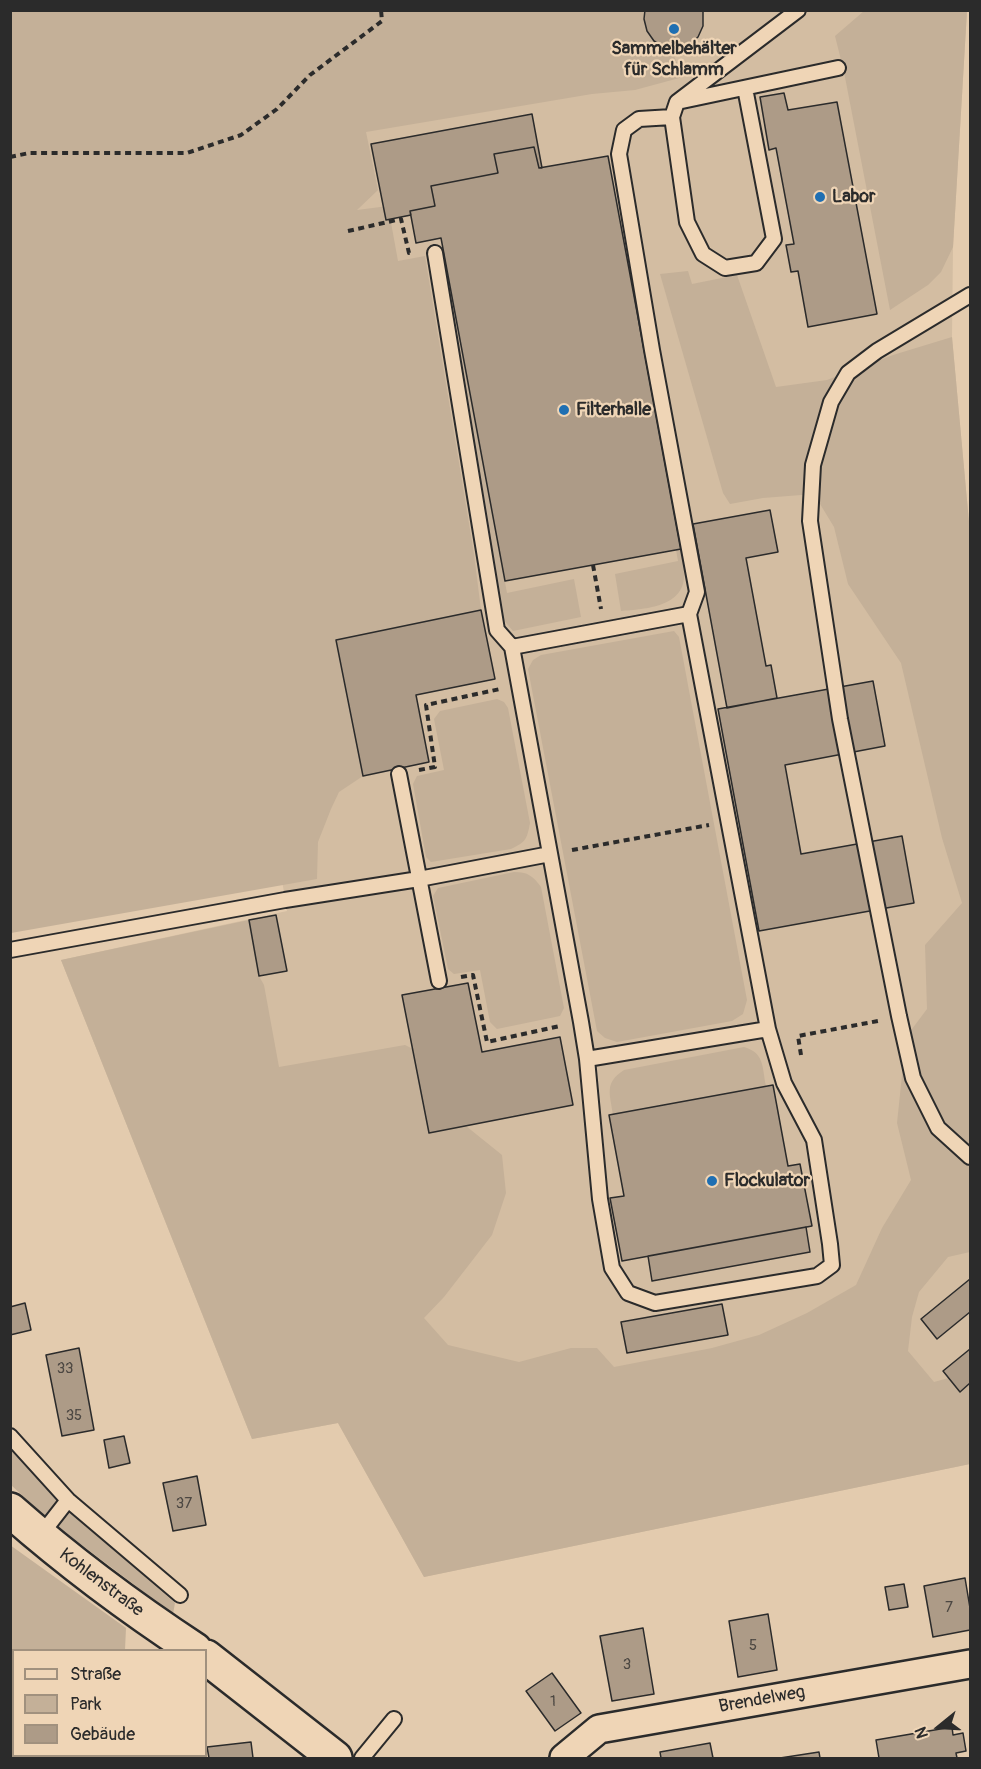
<!DOCTYPE html>
<meta charset="utf-8">
<style>
body{margin:0}
#map{position:relative;width:981px;height:1769px;overflow:hidden;background:#e3cbae;font-family:Pangolin,sans-serif}
canvas{display:block}
.frame{position:absolute;inset:0;border:12px solid #2b2b2b;pointer-events:none}
.legend{position:absolute;left:12px;top:1649px;width:195px;height:108px;box-sizing:border-box;background:#efd5b6;border:2px solid #a1917e;margin:0;padding:8px 10px;list-style:none;font-size:18px;color:#2b2b2b}
.legend li{display:flex;align-items:center;gap:12px;height:30px}
.legend b{width:30px;border:2px solid #a1917e}
.north{position:absolute;left:909px;top:1697px;width:60px;height:60px;-webkit-text-stroke:4px #efd5b6;paint-order:stroke;rotate:252deg;font-size:16px;font-weight:700;line-height:24px;text-align:center;color:#2b2b2b}
.north::after{content:'';display:block;margin:auto;width:21px;height:27px;background:#2b2b2b;clip-path:polygon(50% 0,100% 100%,50% 72%,0 100%)}
</style>
<div id="map">
<canvas width="981" height="1769"></canvas>
<div class="frame"></div>
<ul class="legend">
<li><b style="height:8px;background:#efd5b6"></b>Straße</li>
<li><b style="height:16px;background:#c4b098"></b>Park</li>
<li><b style="height:16px;background:#ad9b87"></b>Gebäude</li>
</ul>
<div class="north">N</div>
</div>
<script>
const context = document.querySelector('canvas').getContext('2d');
context.lineJoin = 'round';
function fill(path, color) { context.fillStyle = color; context.fill(path, 'evenodd'); }
function trace(path, color, width, dash) { context.strokeStyle = color; context.lineWidth = width; context.lineCap = dash ? 'butt' : 'round'; context.setLineDash(dash || []); context.stroke(path); }
function label(font, color, halo, rows, align = 'center') {
  context.font = font + ' Pangolin,sans-serif'; context.lineWidth = 4.5; context.setLineDash([]); context.textBaseline = 'middle'; context.strokeStyle = halo; context.fillStyle = color; for (const [text, x, y, turn = 0] of rows) {
    context.save(); context.translate(x, y); context.rotate((+turn || 0) * Math.PI / 180); context.textAlign = isNaN(turn) ? turn : align; if (halo) context.strokeText(text, 0, 0); context.fillText(text, 0, 0); context.restore();
  }
}
const built = new Path2D(`
 M11 11H967L953 247 952 337 970 533V1464L424 1577 338 1423 252 1439 61 960 287 911 281 874Z`);
const green = new Path2D(`
 M11 11H699L674 56 683 77 635 90 592 94 366 132 378 190 357 210 388 206 398 261 425 256 474 554 481 610 336 640 363 776 339 792 331 809 318 842 317 879 11 933Z
 M864 11H967L953 247 941 272 928 285 890 310 844 72 835 36Z
 M447 271 507 593 574 579 581 617 513 631 502 618 442 273Z
 M688 271 692 284 737 275 776 387 827 380 893 355 952 337 970 533V1252L948 1257 919 1292 912 1317 908 1351 934 1382 970 1372V1464L424 1577 338 1423 252 1439 61 960 249 920 259 976 264 985 279 1067 405 1045 413 1049 466 1126 502 1155 506 1193 492 1235 444 1297 424 1318 448 1345 519 1362 571 1348H597L614 1367 712 1348 759 1335 807 1313 856 1285 882 1228 911 1180 897 1123 906 1037 927 1009 925 945 962 903 942 838 901 663 848 584 834 527 814 494 763 498 730 504 723 493 660 274Z
 M681 549C682 557 684 565 684 573 686 607 645 609 621 611L615 574 678 561 676 550Z
 M674 631 679 637 747 1000 743 1014 732 1021 617 1042 605 1038 597 1031 528 669 533 660 541 655Z
 M497 699 504 702 508 708 530 823C527 839 526 842 511 849L431 862 426 857 413 784 417 776 444 770 434 719 440 711Z
 M514 872C528 872 533 876 541 887L564 1008 560 1016 497 1029 490 1022 480 970 454 974 448 969 433 896 438 888Z
 M744 1047C765 1053 762 1068 766 1086L613 1115C610 1093 604 1083 624 1070Z
 M10 1436 115 1551 175 1603 173 1614 50 1521 11 1485Z
 M10 1545 126 1628 125 1650H14V1756H122V1758H11Z`);
const building = new Path2D(`
 M645 10H703V26L698 37 689 45 677 48 665 47 654 41 647 31 644 19Z
 M784 93 788 110 837 102 877 314 808 327 798 271 791 272 786 245 794 244 776 148 769 150 760 97Z
 M532 114 542 168H539L534 147 494 154 498 173 431 186 435 206 410 211 411 215 386 220 371 144Z
 M534 147 539 168 608 156 681 549 505 581 441 238 416 243 410 211 435 206 431 186 498 173 494 154Z
 M770 510 778 552 746 558 766 666 771 665 777 698 727 708 693 524Z
 M481 610 495 679 416 695 429 762 363 776 336 640Z
 M873 681 885 746 785 765 801 854 902 836 914 903 759 931 718 709Z
 M276 915 287 971 259 976 249 920Z
 M468 983 482 1052 560 1037 573 1105 429 1133 402 995Z
 M773 1085 788 1166 800 1164 812 1226 622 1261 610 1198 624 1196 609 1115Z
 M806 1227 810 1252 652 1281 648 1256Z
 M970 1279V1312L937 1339 921 1319Z
 M25 1303 31 1330 10 1335V1307Z
 M722 1304 728 1335 627 1353 621 1322Z
 M79 1348 94 1430 62 1436 46 1355Z
 M970 1349V1383L960 1392 943 1371Z
 M124 1436 130 1463 109 1468 104 1440Z
 M197 1476 206 1525 173 1531 163 1483Z
 M965 1578 970 1608V1630L933 1637 924 1586Z
 M904 1584 908 1607 889 1610 885 1587Z
 M768 1614 777 1670 738 1677 729 1621Z
 M643 1628 654 1694 612 1701 600 1636Z
 M552 1673 581 1713 555 1731 526 1691Z
 M952 1727 953 1735 963 1733 966 1751 956 1753 957 1758H879L876 1740Z
 M251 1742 253 1758H209L207 1747Z
 M710 1743 713 1758H661L660 1752Z
 M819 1752 820 1758H780Z`);
const path = new Path2D(`
 M10 157 29 153H187L241 135 277 109 310 75 382 21 381 10
 M348 231 401 219 409 253H413
 M593 565 601 609
 M419 770 435 767 426 705 500 689
 M572 850 709 825
 M461 977 473 975 487 1042 560 1026
 M801 1055 798 1036 878 1021`);
const service = new Path2D(`
 M745 88 774 239 756 263 725 268 703 254 687 222 672 117 677 102 798 10
 M682 101 838 68
 M672 117 639 119 624 130 619 154 652 350 697 592 689 614
 M435 253 497 630 512 647 581 1022 587 1059 600 1199 612 1268 628 1293 655 1303 817 1276 832 1265 830 1244 814 1140 784 1083 768 1029
 M970 295 877 351 848 373 831 402 813 465 810 521 840 719 899 1016 913 1078 938 1128 970 1157
 M512 647 689 614 768 1029 587 1059
 M399 774 439 981
 M10 950 285 900 419 879 550 854
 M10 1436 68 1500 180 1595
 M40 1536 68 1500
 M362 1758 394 1719`);
const minor = new Path2D(`
 M564 1758 599 1729 970 1664`);
const tertiary = new Path2D(`
 M10 1510C68 1561 131 1608 195 1650
 M206 1657 335 1758`);
const markers = [
 [674,29,6,"#1f6fb2"],
 [820,197,6,"#1f6fb2"],
 [564,410,6,"#1f6fb2"],
 [712,1181,6,"#1f6fb2"]
];
const numberNames = [
 ["33",65,1369],
 ["35",74,1416],
 ["37",184,1504],
 ["7",949,1608],
 ["5",753,1646],
 ["3",627,1665],
 ["1",553,1702]
];
const poiNames = [
 ["Sammelbehälter",674,49,"center"],
 ["für Schlamm",674,70,"center"],
 ["Labor",832,197],
 ["Filterhalle",576,410],
 ["Flockulator",724,1181]
];
const streetNames = [
 ["Kohlenstraße",101,1583,37],
 ["Brendelweg",762,1700,-10]
];
fill(built, '#d3bda2');
fill(green, '#c4b098');
fill(building, '#ad9b87');
trace(building, '#2b2b2b', 1.5);
trace(service, '#2b2b2b', 18);
trace(minor, '#2b2b2b', 32);
trace(tertiary, '#2b2b2b', 38);
trace(path, '#2b2b2b', 4, [6, 4.5]);
trace(service, '#efd5b6', 14);
trace(minor, '#efd5b6', 27);
trace(tertiary, '#efd5b6', 33);
for (const [x, y, r, color] of markers) { const dot = new Path2D(); dot.arc(x, y, r, 0, 2 * Math.PI); context.fillStyle = color; context.fill(dot); trace(dot, '#efd5b6', 2); }
label('15px', '#4c4742', null, numberNames);
label('bold 18px', '#2b2b2b', '#efd5b6', poiNames, 'left');
label('18px', '#2b2b2b', '#efd5b6', streetNames);
</script>
